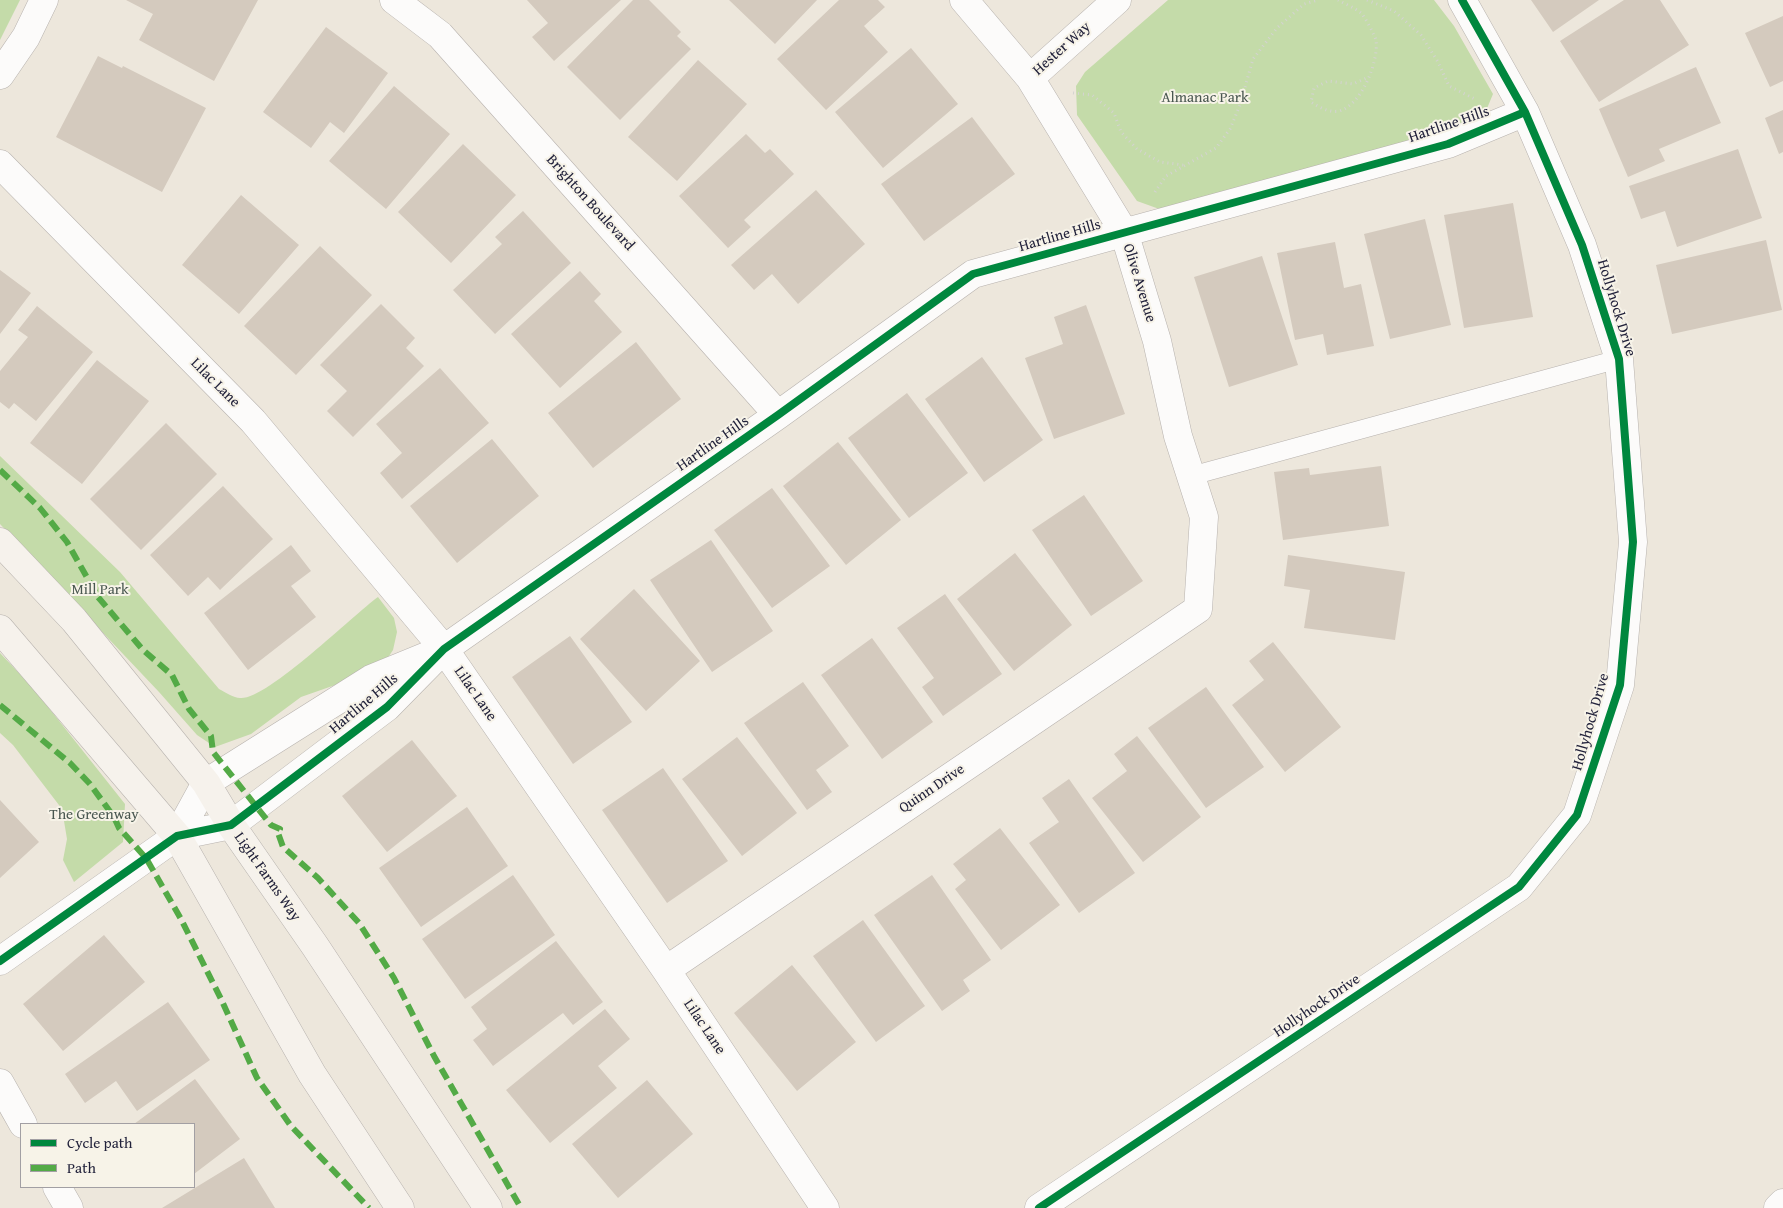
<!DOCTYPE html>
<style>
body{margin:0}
#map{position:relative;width:1783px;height:1208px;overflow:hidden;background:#ede7dc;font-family:"Gentium Book Plus",serif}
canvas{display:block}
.legend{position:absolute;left:20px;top:1123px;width:175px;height:65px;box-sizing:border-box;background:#f7f3e8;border:1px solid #a29fa3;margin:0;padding:6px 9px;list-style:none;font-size:15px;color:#22223b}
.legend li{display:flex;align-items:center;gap:10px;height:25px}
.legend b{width:25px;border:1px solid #a29fa3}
</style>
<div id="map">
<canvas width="1783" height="1208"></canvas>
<ul class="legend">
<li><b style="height:6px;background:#00873e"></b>Cycle path</li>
<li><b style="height:6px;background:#53aa46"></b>Path</li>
</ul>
</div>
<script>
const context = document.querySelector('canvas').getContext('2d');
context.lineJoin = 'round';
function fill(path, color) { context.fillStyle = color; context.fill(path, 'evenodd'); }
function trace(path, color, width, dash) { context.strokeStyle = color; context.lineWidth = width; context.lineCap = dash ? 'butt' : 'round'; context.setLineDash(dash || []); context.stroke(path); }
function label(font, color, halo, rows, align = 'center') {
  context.font = font + ' "Gentium Book Plus",serif'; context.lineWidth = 4; context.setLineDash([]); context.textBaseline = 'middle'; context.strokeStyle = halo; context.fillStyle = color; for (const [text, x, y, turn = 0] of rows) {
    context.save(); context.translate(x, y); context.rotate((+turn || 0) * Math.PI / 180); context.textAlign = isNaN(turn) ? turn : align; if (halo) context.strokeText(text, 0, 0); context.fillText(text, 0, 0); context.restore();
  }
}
const green = new Path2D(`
 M0 0H20L0 40Z
 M1168 0H1434L1454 26 1493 94 1483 118 1441 135 1162 210 1137 201 1077 115 1076 86 1085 72Z
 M0 456 120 572 219 689C225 692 234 698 240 698 266 701 353 615 378 597L394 618 397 632 393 650 385 662 338 684 301 697 251 734 215 747 197 735 159 692 0 524Z
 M0 653 33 688 125 804 123 842 74 882 63 860 67 839 62 809 13 745 0 733Z`);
const building = new Path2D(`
 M126 0H258L214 81 139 40 153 14Z
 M527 0H621L554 61 532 37 548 23Z
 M633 0H649L681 32 677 36 691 49 620 120 567 67Z
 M729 0H817L775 44Z
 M839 0H878L885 7 864 26 888 52 826 110 777 59Z
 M1531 0H1599L1553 32Z
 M1624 0H1660L1689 45 1599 102 1560 41Z
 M1783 16V81L1770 87 1745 33Z
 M326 27 388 73 344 133 330 122 311 148 263 112Z
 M911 48 958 104 883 168 835 112Z
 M98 56 122 68 123 66 206 108 162 192 56 137Z
 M698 60 747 104 677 181 628 137Z
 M1696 67 1721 123 1659 149 1665 161 1628 177 1599 109Z
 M394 86 450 134 386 209 329 161Z
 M1783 110V152L1779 154 1765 118Z
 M972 117 1015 174 924 241 881 184Z
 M746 134 765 153 770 149 794 174 744 220 751 227 728 248 679 196Z
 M463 144 516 195 451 263 398 212Z
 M1738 149 1762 218 1677 247 1665 211 1641 219 1629 186Z
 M816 190 865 244 798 304 772 274 754 290 731 265Z
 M241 195 299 245 239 314 182 265Z
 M1513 203 1533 317 1464 328 1444 215Z
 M523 211 571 263 495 334 453 290 502 244 495 237Z
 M1425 219 1451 325 1390 339 1364 234Z
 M1766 240 1782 310 1672 334 1656 265Z
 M1335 242 1344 288 1361 284 1374 346 1327 355 1323 334 1295 340 1277 253Z
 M320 246 372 295 296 375 244 326Z
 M1262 256 1298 365 1229 387 1194 277Z
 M0 270 31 293 0 334Z
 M580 271 601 294 594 301 622 332 560 388 511 334Z
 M381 304 415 338 406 348 424 366 353 437 327 411 347 391 320 365Z
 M1086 305 1125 414 1054 439 1025 358 1063 344 1054 317Z
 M37 306 93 352 36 421 14 403 9 409 0 402V371L28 337 18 330Z
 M636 342 681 399 593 468 548 413Z
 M982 357 1043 440 984 482 925 399Z
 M97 360 149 401 82 484 30 443Z
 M440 368 489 423 402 499 380 473 402 453 376 424Z
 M907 393 968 473 909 518 848 438Z
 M166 423 217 474 141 550 90 499Z
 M492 439 539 496 457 563 410 506Z
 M838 442 901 520 846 565 783 486Z
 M1381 466 1389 526 1283 540 1274 472 1309 468 1310 475Z
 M223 486 273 539 220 590 208 577 188 596 150 555Z
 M772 488 830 566 772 608 714 530Z
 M1084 495 1143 581 1091 616 1032 530Z
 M711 540 773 631 712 672 650 580Z
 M291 545 311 571 291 586 316 617 248 670 204 613Z
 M1015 553 1072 625 1014 671 957 599Z
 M1288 555 1405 572 1395 640 1304 628 1310 590 1284 586Z
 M634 589 700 661 646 711 580 639Z
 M945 594 1002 674 943 716 922 687 934 678 897 628Z
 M570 636 632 722 573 764 512 677Z
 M872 638 933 722 882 759 821 675Z
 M1273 642 1341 727 1285 772 1232 705 1264 680 1249 661Z
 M803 682 849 746 816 770 832 792 807 810 744 723Z
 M1206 687 1264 767 1206 808 1148 728Z
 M1137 736 1201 817 1143 862 1092 798 1127 771 1114 754Z
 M737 737 797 813 742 856 682 779Z
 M412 740 457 796 387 852 342 796Z
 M663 768 728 861 667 903 602 810Z
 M1069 779 1135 873 1079 913 1029 843 1059 822 1042 798Z
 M0 800 39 842 0 878Z
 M467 807 508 866 421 927 379 868Z
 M1000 828 1060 905 1001 950 955 889 966 880 953 864Z
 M513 875 555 935 465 999 422 939Z
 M932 875 991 960 963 980 970 991 942 1011 874 915Z
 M863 920 925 1006 876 1042 813 956Z
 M104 935 145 982 63 1051 23 1004Z
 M556 941 603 1002 573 1025 563 1013 493 1066 473 1040 487 1029 471 1007Z
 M792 965 856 1042 797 1091 734 1013Z
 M168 1002 210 1060 137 1111 116 1081 85 1103 65 1074Z
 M605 1009 630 1039 598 1066 617 1088 550 1143 506 1090Z
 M195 1079 240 1139 194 1174V1124H134Z
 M647 1080 693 1134 618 1198 572 1144Z
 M244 1158 275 1208H162Z`);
const path = new Path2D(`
 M1338 0C1345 4 1355 8 1361 13 1365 17 1375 36 1376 40 1379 61 1362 105 1339 111 1329 113 1319 107 1311 102L1314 88 1328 81 1353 84 1369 77
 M1367 0 1394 11 1421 35 1438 62 1449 86 1477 100
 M1073 93 1092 95 1114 113 1121 132 1137 149 1160 162 1183 165
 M1155 192 1166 176 1216 148 1230 129 1240 105 1253 59 1277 28 1304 4 1318 0`);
const lane = new Path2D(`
 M1191 476 1619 359`);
const street = new Path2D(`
 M394 0 440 35 778 415
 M0 75 26 37 44 0
 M1030 78 1117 0
 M0 164 253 421 444 649 666 970 825 1208
 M177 836 206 783 371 679 432 654
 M0 961 177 836 231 825 387 707 444 649 778 415 973 274 1448 144 1525 112
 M666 970 1198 609 1204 517 1178 436 1157 341 1124 232 1030 78 964 0
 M0 1083 23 1124
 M57 1187 69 1208
 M1039 1208 1519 887 1577 815 1620 685 1633 542 1619 359 1582 245 1525 112 1462 0
 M1778 1208 1783 1203`);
const secondary = new Path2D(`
 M0 542 74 620 206 783 231 825 315 946 488 1208
 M0 629 177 836 312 1074 400 1208`);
const quiet = new Path2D(`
 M0 470 40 508 67 542 98 597 143 650 172 675 189 709 211 736 213 752 271 825 280 829 278 833 283 847 318 878 359 923 394 978 434 1056 521 1208
 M0 705 70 763 90 784 114 817 119 828 146 858 181 919 221 999 257 1078 291 1126 369 1208`);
const cycleway = new Path2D(`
 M0 961 177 836 231 825 387 707 444 649 778 415 973 274 1448 144 1525 112
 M1039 1208 1519 887 1577 815 1620 685 1633 542 1619 359 1582 245 1525 112 1462 0`);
const streetNames = [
 ["Hester Way",1062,49,-42],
 ["Hartline Hills",1449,125,-19],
 ["Brighton Boulevard",590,203,48],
 ["Hartline Hills",1060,236,-16],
 ["Olive Avenue",1139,283,73],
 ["Hollyhock Drive",1616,308,73],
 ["Lilac Lane",215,383,45],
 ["Hartline Hills",713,444,-35],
 ["Lilac Lane",475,694,55],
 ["Hartline Hills",364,704,-40],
 ["Hollyhock Drive",1591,722,-74],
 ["Quinn Drive",932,789,-34],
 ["Light Farms Way",267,877,55],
 ["Hollyhock Drive",1317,1006,-34],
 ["Lilac Lane",704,1027,56]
];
const parkNames = [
 ["Almanac Park",1205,98],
 ["Mill Park",100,590],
 ["The Greenway",94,815]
];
fill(green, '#c4dba9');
fill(building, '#d4cabe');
trace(lane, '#b7b2ae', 19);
trace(street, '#b7b2ae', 29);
trace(secondary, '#b7b2ae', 29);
trace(path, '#d4d3d1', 3, [1, 4]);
trace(lane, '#fcfbfa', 18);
trace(street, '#fcfbfa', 28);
trace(secondary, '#f6f2ec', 28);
trace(quiet, '#53aa46', 6, [12, 6]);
trace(cycleway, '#00873e', 8);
label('15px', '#22223b', '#f7f3e8', streetNames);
label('15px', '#495750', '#f7f3e8', parkNames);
</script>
